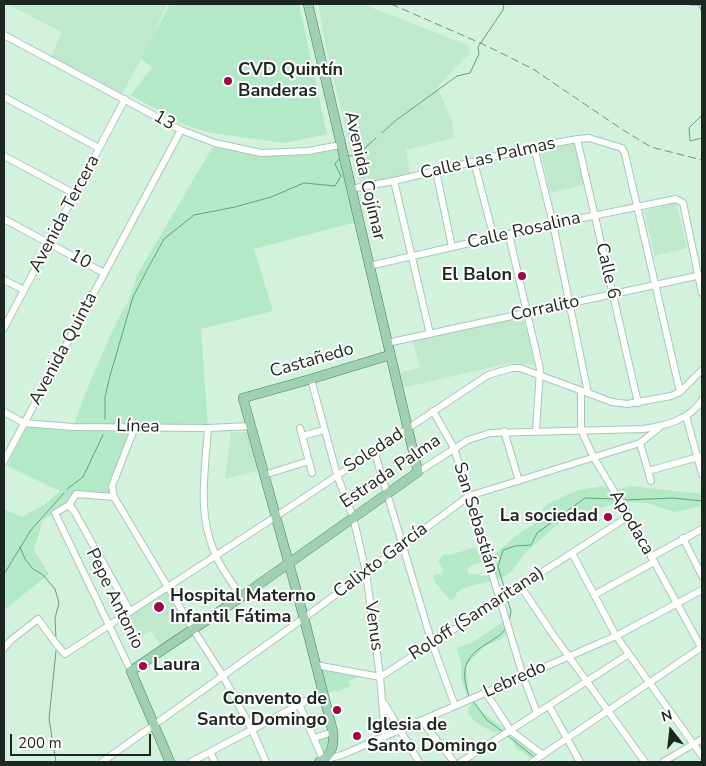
<!DOCTYPE html>
<meta charset="utf-8">
<style>
body{margin:0}
#map{position:relative;width:706px;height:766px;overflow:hidden;background:#d2f2dd;font-family:"Nunito Sans",sans-serif}
canvas{display:block}
.frame{position:absolute;inset:0;border:5px solid #1b2720;pointer-events:none}
.north{position:absolute;left:646px;top:706px;width:50px;height:50px;-webkit-text-stroke:4px #fff;paint-order:stroke;rotate:344deg;font-size:14px;font-weight:700;line-height:20px;text-align:center;color:#1b2720}
.north::after{content:'';display:block;margin:auto;width:18px;height:22px;background:#1b2720;clip-path:polygon(50% 0,100% 100%,50% 72%,0 100%)}
.scale{position:absolute;left:10px;top:734px;width:141px;height:22px;box-sizing:border-box;border:2px solid #1b2720;border-top:0;padding-left:6px;font-size:15px;line-height:18px;white-space:nowrap;color:#1b2720;-webkit-text-stroke:4px #fff;paint-order:stroke}
</style>
<div id="map">
<canvas width="706" height="766"></canvas>
<div class="frame"></div>
<div class="north">N</div>
<div class="scale">200 m</div>
</div>
<script>
const context = document.querySelector('canvas').getContext('2d');
context.lineJoin = 'round';
function fill(path, color) { context.fillStyle = color; context.fill(path, 'evenodd'); }
function trace(path, color, width, dash) { context.strokeStyle = color; context.lineWidth = width; context.lineCap = dash ? 'butt' : 'round'; context.setLineDash(dash || []); context.stroke(path); }
function label(font, color, halo, rows, align = 'center') {
  context.font = font + ' "Nunito Sans",sans-serif'; context.lineWidth = 4; context.setLineDash([]); context.textBaseline = 'middle'; context.strokeStyle = halo; context.fillStyle = color; for (const [text, x, y, turn = 0] of rows) {
    context.save(); context.translate(x, y); context.rotate((+turn || 0) * Math.PI / 180); context.textAlign = isNaN(turn) ? turn : align; if (halo) context.strokeText(text, 0, 0); context.fillText(text, 0, 0); context.restore();
  }
}
const built = new Path2D(`
 M7 4H167L150 43 120 97 50 59 62 32Z
 M318 4H362L468 45 470 53 437 87 452 121 454 138 406 150 410 174 363 185 357 176 326 46Z
 M576 142 586 184 550 193 540 150Z
 M676 203 687 248 655 256 644 211Z
 M523 317 535 365 509 363 402 388 398 373 420 368 413 341Z
 M231 432H250L261 470 225 479Z
 M166 591 190 627 162 647 151 631 131 643 119 623Z`);
const green = new Path2D(`
 M170 4H299L327 134 285 143 211 133 180 123 131 95 152 67 141 59Z
 M215 143 261 153 338 147 356 222 254 249 273 311 201 329 208 428 135 427 111 486 114 497 77 494 69 505 43 520 34 550 49 574 4 610V509L22 517 45 504 60 491 7 466 26 426H73L92 377 118 319 129 300 137 275Z
 M603 486 613 491 630 486 702 494V506L674 512 647 503 619 502 564 519 525 553 511 572 499 580 493 565 494 555 517 535 535 523 541 511 547 504 578 490Z
 M476 547 482 561C477 565 471 564 467 569L469 574H477L483 576 490 575 491 581 466 587 457 592 456 596 451 601 434 581 433 576 437 574 441 575 443 569 438 561 444 554 450 555Z
 M504 621 508 633 499 640 485 646 466 666 469 696H467L461 679V660L457 650 458 647 473 642Z
 M324 668 358 676 359 677 349 681 351 686 337 692 336 690 328 693 322 670Z
 M474 702 481 711 505 729 497 733C486 730 456 714 474 702Z
 M511 734 536 755 530 757C516 747 516 753 511 734Z
 M331 735V744L324 754 318 739Z`);
const stream = new Path2D(`
 M687 4 691 5H699L702 12
 M702 115 689 128 690 141 702 138
 M382 133 395 121 457 76 470 73 479 54 478 47 503 10 504 4
 M349 156 357 155 376 138
 M105 419V397L110 376 133 297 147 270 164 239 194 215 235 207 271 197 304 183 335 186 341 176 335 164 340 158
 M67 489 83 477 103 435
 M623 500 673 498 702 501
 M20 547 25 559 33 569 43 575 55 589 59 603 55 618 56 639
 M4 574 31 530 64 493
 M506 593 498 567 503 550 515 546 531 545 537 533 585 498 617 499
 M507 599 511 611 509 622
 M469 696C460 670 464 657 488 643 495 638 502 635 506 628
 M473 701 487 720 503 732
 M508 736 534 757
 M56 762 49 719 56 651`);
const minor = new Path2D(`
 M4 35 181 130 215 143 261 153 308 151 340 145
 M4 97 99 148
 M577 139 638 403
 M534 147 553 224 588 393
 M4 156 75 194
 M474 162 494 238
 M436 171 452 247
 M394 181 430 334
 M350 189 394 181 534 147 577 139 589 138 622 148 625 154 680 392
 M4 219 104 273
 M509 235 540 369 536 431
 M369 266 553 224 676 199 683 203 702 293
 M4 280 24 290
 M4 328 125 99
 M387 343 701 275
 M311 379 337 475 353 517 366 572 380 677 385 736
 M581 391V430L594 458 629 516 702 649
 M433 411 454 448 523 676 537 713
 M4 412 24 423 73 427 208 428 251 426
 M686 416 702 474
 M135 427 112 486 114 497 193 629 223 676 252 730 266 762
 M208 428C205 473 197 512 215 554 221 569 233 583 241 597
 M300 428 312 473
 M504 431 519 481
 M302 436 324 430
 M640 443 651 481
 M374 450 432 643 455 706
 M4 461 181 130
 M648 471 702 456
 M418 472 468 440 490 433 643 429C664 426 690 420 702 400
 M264 475 309 461
 M114 497 76 494 69 505 55 513 131 671
 M69 505 74 511 130 611
 M683 538 702 576
 M572 553 616 636 702 756
 M651 557 702 529
 M521 587 554 636 645 762
 M594 595 654 562
 M4 648 11 640 38 619 57 645 65 654 275 517 488 375 512 368H520L612 402 627 404 671 396 680 392 702 370
 M316 665 380 677 629 516
 M486 693 511 731 543 755
 M384 703 419 762
 M299 704 324 762
 M549 706 580 762
 M422 721 454 762
 M314 738 333 732
 M210 752 215 762
 M323 760 342 755 616 636 702 590
 M102 762 304 618 469 496 640 443 660 427
 M191 762 323 692
 M461 762 629 654
 M532 762 702 647
 M663 762 702 739`);
const major = new Path2D(`
 M170 762 131 671 241 597 418 472 308 4
 M319 762C332 756 334 746 333 732L304 618 243 398 311 379 390 355`);
const rail = new Path2D(`
 M391 4 487 46 533 69 623 130 651 147 702 160`);
const markers = [
 [228,81,5,"#a00548"],
 [522,276,5,"#a00548"],
 [608,517,5,"#a00548"],
 [159,607,6,"#a00548"],
 [143,666,5,"#a00548"],
 [337,710,5,"#a00548"],
 [357,736,5,"#a00548"]
];
const poiNames = [
 ["CVD Quintín",238,71],
 ["Banderas",238,92],
 ["El Balon",512,276,"right"],
 ["La sociedad",598,517,"right"],
 ["Hospital Materno",170,597],
 ["Infantil Fátima",170,618],
 ["Laura",153,666],
 ["Convento de",327,700,"right"],
 ["Santo Domingo",327,721,"right"],
 ["Iglesia de",367,726],
 ["Santo Domingo",367,747]
];
const streetNames = [
 ["13",164,121,30],
 ["Calle Las Palmas",488,159,-13],
 ["Avenida Cojímar",364,176,77],
 ["Avenida Tercera",65,214,-62],
 ["Calle Rosalina",524,231,-13],
 ["10",80,260,29],
 ["Calle 6",607,271,77],
 ["Corralito",545,309,-12],
 ["Avenida Quinta",64,349,-62],
 ["Castañedo",312,361,-16],
 ["Línea",138,427,1],
 ["Soledad",374,451,-33],
 ["Estrada Palma",391,472,-34],
 ["San Sebastián",475,518,73],
 ["Apodaca",631,523,60],
 ["Calixto García",381,561,-37],
 ["Pepe Antonio",114,599,64],
 ["Roloff (Samaritana)",477,614,-33],
 ["Venus",373,626,82],
 ["Lebredo",515,680,-24]
];
fill(built, '#c0e8cd');
fill(green, '#b3e9c6');
trace(stream, '#62a27a', 1);
trace(minor, '#a8c8b3', 8);
trace(major, '#48805e', 10);
trace(minor, '#fff', 6);
trace(major, '#a0d0b3', 9);
trace(rail, '#788e80', 1, [8, 4]);
for (const [x, y, r, color] of markers) { const dot = new Path2D(); dot.arc(x, y, r, 0, 2 * Math.PI); context.fillStyle = color; context.fill(dot); trace(dot, '#fff', 2); }
label('bold 18px', '#1b2720', '#fff', poiNames, 'left');
label('18px', '#1b2720', '#fff', streetNames);
</script>
